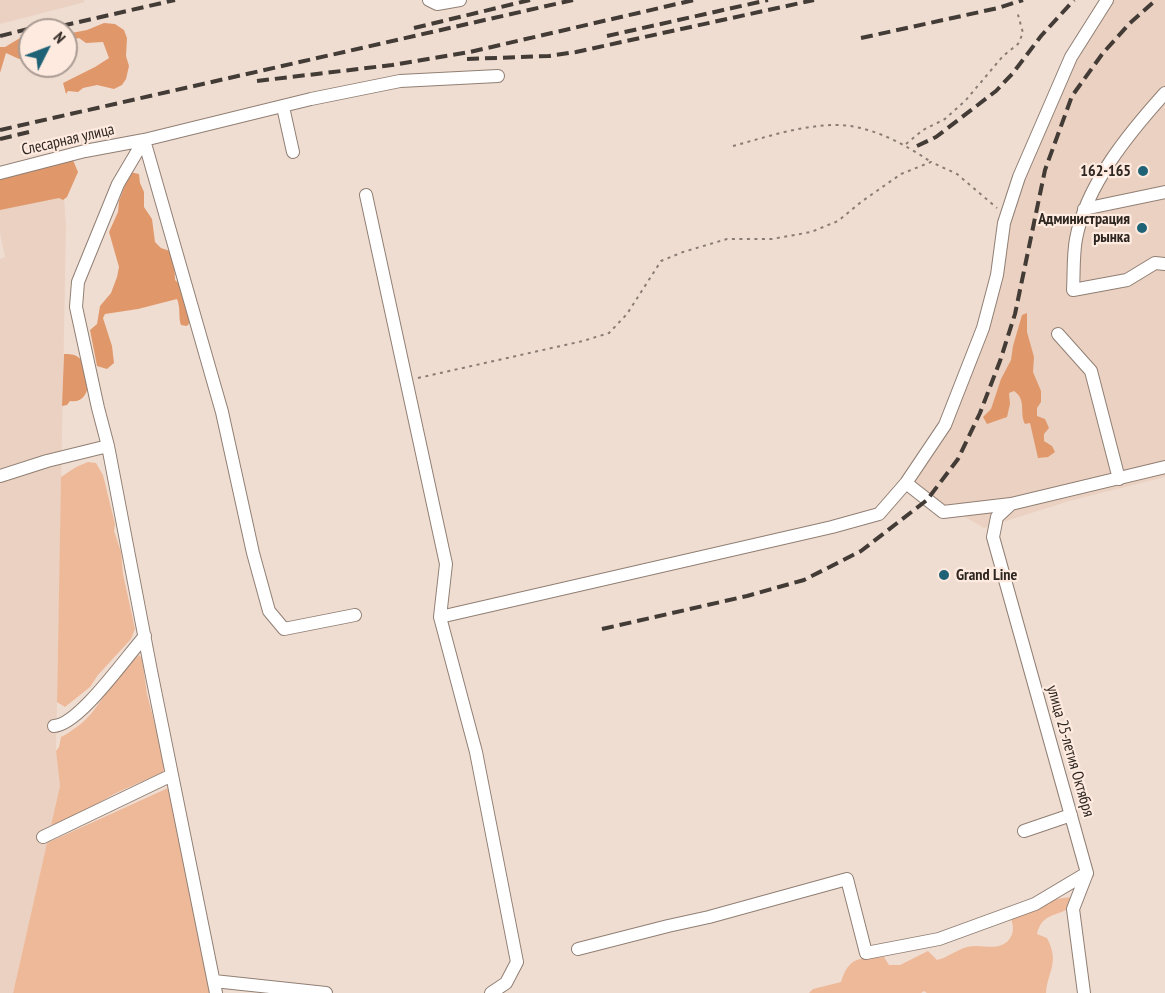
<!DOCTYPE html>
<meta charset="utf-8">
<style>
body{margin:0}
#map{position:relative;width:1165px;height:993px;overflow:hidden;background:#f0ddd2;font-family:"PT Sans Narrow",sans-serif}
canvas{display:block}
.north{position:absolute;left:18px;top:18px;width:60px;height:60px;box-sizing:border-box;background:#feeadf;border:2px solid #aa9c93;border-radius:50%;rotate:48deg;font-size:16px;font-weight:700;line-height:24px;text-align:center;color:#2d2621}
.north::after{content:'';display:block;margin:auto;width:21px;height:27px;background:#1f6275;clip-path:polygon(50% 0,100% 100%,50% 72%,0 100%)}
</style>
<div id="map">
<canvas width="1165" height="993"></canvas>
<div class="north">N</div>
</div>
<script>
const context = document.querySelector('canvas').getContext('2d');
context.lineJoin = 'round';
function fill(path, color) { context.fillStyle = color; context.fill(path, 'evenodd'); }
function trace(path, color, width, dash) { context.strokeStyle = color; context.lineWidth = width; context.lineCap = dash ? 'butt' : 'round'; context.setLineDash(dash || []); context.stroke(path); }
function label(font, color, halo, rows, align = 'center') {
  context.font = font + ' "PT Sans Narrow",sans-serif'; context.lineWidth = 4.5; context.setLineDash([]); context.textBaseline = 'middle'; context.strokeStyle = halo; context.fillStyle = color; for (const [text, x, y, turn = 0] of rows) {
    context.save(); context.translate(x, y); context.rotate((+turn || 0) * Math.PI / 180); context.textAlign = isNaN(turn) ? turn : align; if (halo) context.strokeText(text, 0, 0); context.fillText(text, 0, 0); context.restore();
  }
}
const built = new Path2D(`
 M0 0H84L85 2 0 24Z
 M1113 0H1165V477L1069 501 984 528 910 485 977 357 1003 280 1006 226 1065 80Z
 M62 170 66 225 56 751 60 786 13 993H0V259L5 257 0 233V184Z`);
const green = new Path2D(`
 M88 462 96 463 103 475 115 524 114 531 121 552 123 574 135 629 131 639 98 675 90 687 65 707 57 702 61 477 76 467Z
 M139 655 142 658 147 694 165 764 163 772 116 793 66 821 51 825 60 786 56 751 59 747 61 737C76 729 88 719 97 706 104 698 108 687 115 678 122 670 131 662 139 655Z
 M168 788 211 993H13L47 843Z
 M1073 897 1071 907C1056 917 1042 913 1037 934L1047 938C1060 963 1048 970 1046 993H927L924 991 921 993H809L813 989 841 982C849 956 860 958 884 957L889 965H900L928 951 937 960C949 957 956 950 967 947 982 943 996 952 1008 941 1014 934 1014 927 1011 919 1029 906 1052 898 1073 897Z`);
const forest = new Path2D(`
 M104 23 115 24 124 30 127 38 126 56 129 66 126 79 122 85 114 89 97 85 83 88 78 92 68 91 66 94 63 83 95 67 109 58 103 42 86 43 79 38 66 41V34L87 30Z
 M30 32V57L19 59 6 53 0 73V47H5Z
 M73 160 78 172 67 197 63 200 59 198 0 210V177Z
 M130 172 139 174 140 183 144 192V207L152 219 155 242 161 248 170 251 174 259 175 280 183 287 191 321 187 326 181 325C178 318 181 308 177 299L138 309 105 314 103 318 112 346 114 363 107 369 97 366 90 330 97 324 100 306 111 293 117 277 119 267 109 232 118 212 119 201Z
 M1027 313V332L1034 357 1033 372 1041 391V402L1037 408V416L1045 419 1049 428 1044 434V441L1052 446 1055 452 1048 457 1038 458 1030 423 1025 424C1019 412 1027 400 1014 391L1009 393 1010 404 1007 417 987 424 983 417 991 409 1001 379 1011 360 1013 346 1022 315Z
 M64 354C69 354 74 354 78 357 92 366 94 405 70 401L67 405 62 406Z`);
const path = new Path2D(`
 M906 144 923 130 945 119 966 100 1003 56 1018 44 1023 33 1017 11
 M733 146C766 137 799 126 833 125 868 124 903 143 931 162
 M418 378 583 341 609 333 627 314 661 261 683 252 727 239H772L811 232 838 221 861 202 901 174 931 162 957 174 997 208`);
const minor = new Path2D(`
 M429 0 437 4 460 0
 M1165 93C1129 133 1086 185 1076 239 1073 255 1074 273 1073 290L1127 280 1155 263 1165 264
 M283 107 293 152
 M144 140 118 184 78 282 76 307 98 408 108 446 151 671 216 993
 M144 140 222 412 253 553 269 611 284 629 355 615
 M0 173 85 151 144 140 311 99 400 81 498 76
 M366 195 446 564 440 617 476 752 517 962 506 983 491 993
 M1084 209 1165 192
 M1058 334 1091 371 1119 479
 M0 476 47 461 108 446
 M906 483 943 512 1011 504 1165 467
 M440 617 832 527 879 514 906 483 945 425 983 328 997 275 1004 223 1019 177 1071 57 1107 0
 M54 726C79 725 126 657 145 636
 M1024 831 1071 815
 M43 837 172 775
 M578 949 668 926 709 917 847 879 866 953 939 939 1035 904 1087 873 993 537 997 517 1011 504
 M214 981 326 993
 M1084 993 1073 909 1087 873`);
const rail = new Path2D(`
 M414 28 530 0
 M44 30 175 0
 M0 36 52 23
 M607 36 768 0
 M861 38 998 8 1023 0
 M467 59 549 56 576 52 814 0
 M257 81 392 65 470 52 694 0
 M0 130 573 0
 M0 139 29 132
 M917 146 936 137 996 91 1013 73 1041 36 1074 0
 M602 629 747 596 804 580 861 551 927 500 958 459 980 413 1000 361 1015 314 1045 170 1072 96 1103 53 1130 23 1156 0`);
const markers = [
 [1143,171,6,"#1f6275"],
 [1142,228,6,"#1f6275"],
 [944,575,6,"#1f6275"]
];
const streetNames = [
 ["Слесарная улица",68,140,-13],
 ["улица 25-летия Октября",1070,751,74]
];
const poiNames = [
 ["162-165",1131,171],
 ["Администрация",1130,219],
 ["рынка",1130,237],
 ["Grand Line",956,575,"left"]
];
fill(built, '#ead1c1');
fill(green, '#eeb999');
fill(forest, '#e0986b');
trace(minor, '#907f74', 14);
trace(path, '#897c74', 2, [3, 4.5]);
trace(minor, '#fff', 12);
trace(rail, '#433b35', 4, [12, 6]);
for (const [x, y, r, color] of markers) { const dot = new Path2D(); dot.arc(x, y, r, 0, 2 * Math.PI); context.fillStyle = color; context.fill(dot); trace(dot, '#feeadf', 2); }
label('16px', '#2d2621', '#feeadf', streetNames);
label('bold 16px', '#2d2621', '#feeadf', poiNames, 'right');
</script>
